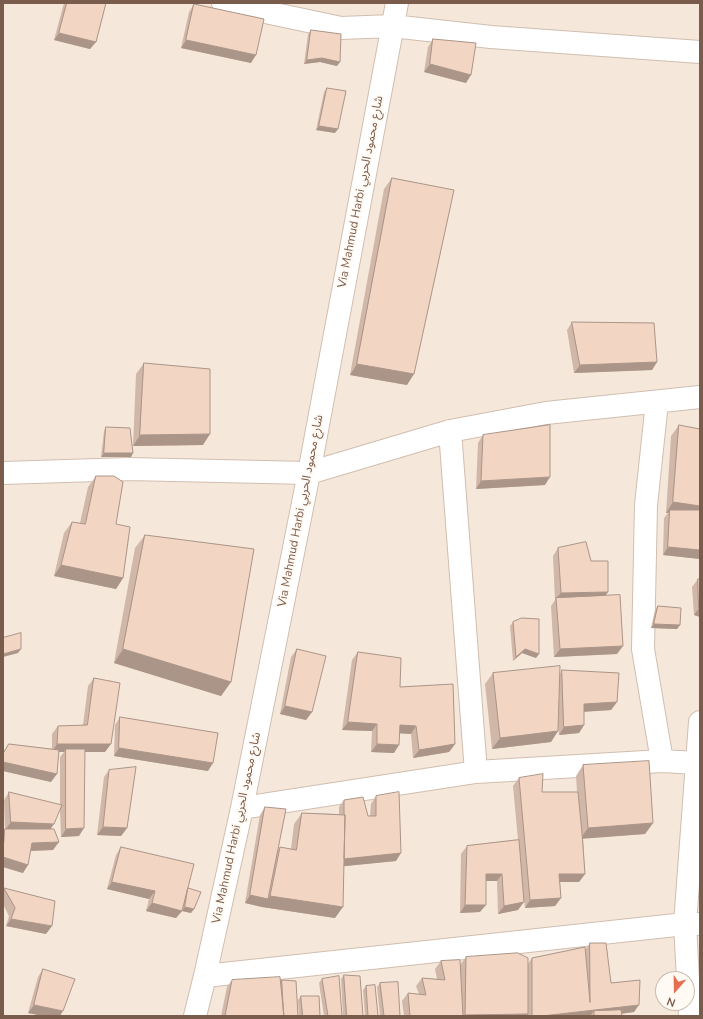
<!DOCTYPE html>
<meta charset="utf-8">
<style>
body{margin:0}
#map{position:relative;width:703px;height:1019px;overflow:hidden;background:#fdf6ec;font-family:"Nunito Sans",sans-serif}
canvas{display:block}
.frame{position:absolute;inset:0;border:4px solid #7a5c4d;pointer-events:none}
.north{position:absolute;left:655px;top:971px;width:40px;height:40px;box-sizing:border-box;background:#fffaf3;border:1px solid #cabbb1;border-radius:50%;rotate:200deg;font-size:11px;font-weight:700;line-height:16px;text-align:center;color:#7a5c4d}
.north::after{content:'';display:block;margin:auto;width:14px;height:18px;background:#e76f51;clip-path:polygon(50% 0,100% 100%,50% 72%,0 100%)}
</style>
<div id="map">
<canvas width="703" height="1019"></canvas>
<div class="frame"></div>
<div class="north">N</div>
</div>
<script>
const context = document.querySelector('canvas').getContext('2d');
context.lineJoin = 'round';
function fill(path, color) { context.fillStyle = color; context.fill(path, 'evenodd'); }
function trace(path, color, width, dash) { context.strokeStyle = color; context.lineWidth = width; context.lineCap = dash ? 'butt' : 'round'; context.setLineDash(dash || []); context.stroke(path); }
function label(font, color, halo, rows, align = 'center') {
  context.font = font + ' "Nunito Sans","Noto Sans Arabic",sans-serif'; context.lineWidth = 4; context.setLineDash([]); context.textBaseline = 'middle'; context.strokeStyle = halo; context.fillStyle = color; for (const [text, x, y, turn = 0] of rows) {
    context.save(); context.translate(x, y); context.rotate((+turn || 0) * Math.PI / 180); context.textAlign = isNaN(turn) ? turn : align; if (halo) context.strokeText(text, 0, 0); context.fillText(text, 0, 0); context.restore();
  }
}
const residential = new Path2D(`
 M3 3H700V1016H3ZM663 979H687V1003H663Z`);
const minor = new Path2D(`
 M223 3 341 28 392 26 491 37 700 52
 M657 402 646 505 643 649 662 761
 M450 431 476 772
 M3 473 128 469 309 473 450 431 546 413 700 397
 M242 808 476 772 662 761 697 763
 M205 976 685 924H700
 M195 1016 205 976 242 808 309 473 397 3
 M690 1016 685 924 700 722`);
const wall = new Path2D(`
 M64 3H106L96 42 90 49 54 40Z
 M194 4 251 63 181 48 189 12Z
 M311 30 337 66 320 62 304 64 308 34Z
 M433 39 466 83 424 72 428 47Z
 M327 88 335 133 316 130 324 92Z
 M392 178 407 385 350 375 384 189Z
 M572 322 657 362 652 370 574 373 567 330Z
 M144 363 203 445 133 446 136 374Z
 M679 425 700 559 663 555 664 518 668 513H666L671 436Z
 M106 427 133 453 131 457H101L104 431Z
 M483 435 545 485 476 489 478 443Z
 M96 476 116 524 123 578 116 589 54 576 64 533 72 522 80 523 88 487Z
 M145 535 231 682 221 696 114 663 135 548Z
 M558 548 591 561 605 596 617 654 554 657 551 606 555 600 553 556Z
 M698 579H700V617L694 615 692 587Z
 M658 606 680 625 677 629 651 628 655 610Z
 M513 622 536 658 522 653 513 661 510 626Z
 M297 649 312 712 306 720 280 714 291 657Z
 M358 652 400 687 455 744 449 752 413 758 411 734 399 733 394 753 371 752 372 731 342 730 352 660Z
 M562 670 617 702 611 710 584 712V725L579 733 559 735 558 727V731L551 742 492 749 485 684 493 673 560 674Z
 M94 678 105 752H85L79 836 61 837 60 809 51 829 53 850 31 851 23 873 3 867V832L5 829 4 800 9 792 60 805V757L64 752H58L51 782 3 771V753L9 744 52 749V734L58 726 83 725 88 686Z
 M120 717 208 771 114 756 115 725Z
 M583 765 653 823 645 834 583 838 585 874 579 882H560L561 898 555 906 525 908 524 899 518 910 498 914 497 881H486L480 912 460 913 461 854 467 846 518 840 513 786 519 778 542 792H577L576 776Z
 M109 770 127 828 121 836 97 835 104 777Z
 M376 796 396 861 344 866 335 918 262 907 245 903 260 815 265 807 278 850 280 847 291 849 294 824 302 813 339 814V807L344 800 368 816H370L371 804Z
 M121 847 187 890 194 909 191 913 182 911 176 918 146 911 149 899 107 889 116 855Z
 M4 888 46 934 6 926 9 916 3 904V890Z
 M590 943 611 983 634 1012 621 1014 622 1016H527V1015L526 1016H404L402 1001 408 993 419 994 416 986 422 978 437 979 435 969 441 961 460 965 466 957 528 964 532 958 585 950Z
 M43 969 60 1016H43L28 1013 38 977Z
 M344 975 363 1016H343L341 979Z
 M322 979 342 1016H324L319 983Z
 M232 980 280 983 282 980 298 1016H221L227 987Z
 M380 983 400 1016H380L377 987Z
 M366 986 378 1016H365L363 990Z
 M301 996 320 1016H299L298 1000Z`);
const shadedWall = new Path2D(`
 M428 3H447V4Z
 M59 33 96 42 90 49 54 40Z
 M186 40 256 55 251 63 181 48Z
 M322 58 340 62 337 66 320 62 304 64 307 60Z
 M430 64 471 75 466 83 424 72Z
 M319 126 338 129 335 133 316 130Z
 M657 362 652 370 574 373 580 365Z
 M357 364 414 374 407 385 350 375Z
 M210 434 203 445 133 446 140 435Z
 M104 453H133L131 457H101Z
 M550 477 545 485 476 489 481 481Z
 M673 502 700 506V518L670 510 668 513H666Z
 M668 547 700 550V559L663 555Z
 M61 565 123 578 116 589 54 576Z
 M608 592 603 599 556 598 561 593Z
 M699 608H700V617L694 615Z
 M654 624 680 625 677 629 651 628Z
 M623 646 617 654 554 657 560 649Z
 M21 649 18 653 3 657V654Z
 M123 649 231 682 221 696 114 663Z
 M525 649 539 654 536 658 522 653 513 661 516 657Z
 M617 702 611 710 578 712 584 704Z
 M285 706 312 712 306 720 280 714Z
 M348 722 377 724 372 731 342 730Z
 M400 725 416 726 411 734 394 733Z
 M584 725 579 733 559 735 564 727Z
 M558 731 551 742 492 749 500 738Z
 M57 744H111L105 752H66V749L64 752H52Z
 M377 744 399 745 394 753 371 752Z
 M455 744 449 752 413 758 419 750Z
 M119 748 213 763 208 771 114 756Z
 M3 762 57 774 51 782 3 771Z
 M11 822 54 824 48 832 5 830Z
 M653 823 645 834 580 839 588 828Z
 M103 827 127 828 121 836 97 835Z
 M84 828 79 836 61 837 66 829Z
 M59 842 53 850 27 851 32 843Z
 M401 853 396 861 336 867 342 859Z
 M3 857 28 865 23 873 3 867Z
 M486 874H502L497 881H481Z
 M559 874H585L579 882H554Z
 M112 882 155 891 149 899 107 889Z
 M250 895 268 899 270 896 343 907 335 918 262 907 245 903Z
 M561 898 555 906 525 908 530 900Z
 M524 902 518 910 498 914 504 906Z
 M152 903 182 911 176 918 146 911Z
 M465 905H486L480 912 460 913Z
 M185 907 194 909 191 913 182 911Z
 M11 919 52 926 46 934 6 926Z
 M34 1005 63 1011 60 1016H43L28 1013Z
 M639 1005 634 1012 603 1016 594 1011 590 1016H542Z
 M528 1014 526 1016H465V1015Z`);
const building = new Path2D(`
 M67 3H106L96 42 59 33Z
 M194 4 264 19 256 55 186 40Z
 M311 30 341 34 340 62 322 58 307 60Z
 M433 39 476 43 471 75 430 64Z
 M327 88 346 91 338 129 319 126Z
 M392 178 454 190 414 374 357 364Z
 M572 322 654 323 657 362 580 365Z
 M144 363 210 369V434L140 435Z
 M550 425V477L481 481 483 435Z
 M679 425 700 429V506L673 502Z
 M106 427 130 428 133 453H104Z
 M96 476H114L123 482 116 524 130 527 123 578 61 565 72 522 85 524Z
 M670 510H700V550L668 547Z
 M145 535 254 549 231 682 123 649Z
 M586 542 591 561H608V592L561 593 558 548Z
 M698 579H700V608H699Z
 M620 595 623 646 560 649 556 598Z
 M658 606 681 608 680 625 654 624Z
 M522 618 539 619V654L525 649 516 657 513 622Z
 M21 633V649L3 654V638Z
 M297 649 326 656 312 712 285 706Z
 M358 652 401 658 400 687 453 684 455 744 419 750 416 726 400 725 399 745 377 744V724L348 722Z
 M560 666 558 731 500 738 493 673Z
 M562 670 619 673 617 702 584 704V725L564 727Z
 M94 678 120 683 111 744H57L58 726 87 725Z
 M120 717 218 733 213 763 119 748Z
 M9 744 59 750 57 774 3 762V754Z
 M66 749H85L84 828 66 829Z
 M649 761 653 823 588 828 583 765Z
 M136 767 127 828 103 827 109 770Z
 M543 774 542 792H578L582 833 585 874H559L561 898 530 900 519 778Z
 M9 792 62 805 54 824 11 822Z
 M399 792 401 853 344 859 345 815 344 814V800L363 797 368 816H376V796Z
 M265 807 286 809 268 899 250 895Z
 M302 813 345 815 343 907 270 896 280 847 296 850Z
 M5 829H54L59 842 32 843 28 865 3 857Z
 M519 840 524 902 504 906 502 874H486V905H465L467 846Z
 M121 847 194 864 182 911 152 903 155 891 112 882Z
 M4 888 55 901 52 926 11 919 15 908Z
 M188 888 201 892 194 909 185 907Z
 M590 943H606L611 983 640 980 639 1005 542 1016H532V958L585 947 590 1002Z
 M518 953 528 958V1014L465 1015 466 957Z
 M460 960 463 1016H410L408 993 426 995 422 978 445 980 441 961Z
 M43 969 75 979 63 1011 34 1005Z
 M344 975 360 976 363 1016H347Z
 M339 976 342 1016H328L322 979Z
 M280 977 284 1016H225L232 980Z
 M282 980 296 981 298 1016H284Z
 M398 982 400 1016H384L380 983Z
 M375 985 378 1016H368L366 986Z
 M301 996H319L320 1016H303Z
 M621 1010 622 1016H594V1011Z`);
const streetNames = [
 ["Via Mahmud Harbi شارع محمود الحربي",361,192,-79],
 ["Via Mahmud Harbi شارع محمود الحربي",301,511,-79],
 ["Via Mahmud Harbi شارع محمود الحربي",237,828,-78]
];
fill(residential, '#f5e8da');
trace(minor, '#d1beb0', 24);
trace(minor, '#fff', 22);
fill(wall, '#d1b7a8');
fill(shadedWall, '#aa9588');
fill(building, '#f3d5c3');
trace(building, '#aa9588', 1);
label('12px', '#7a5c4d', '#fffaf3', streetNames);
</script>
